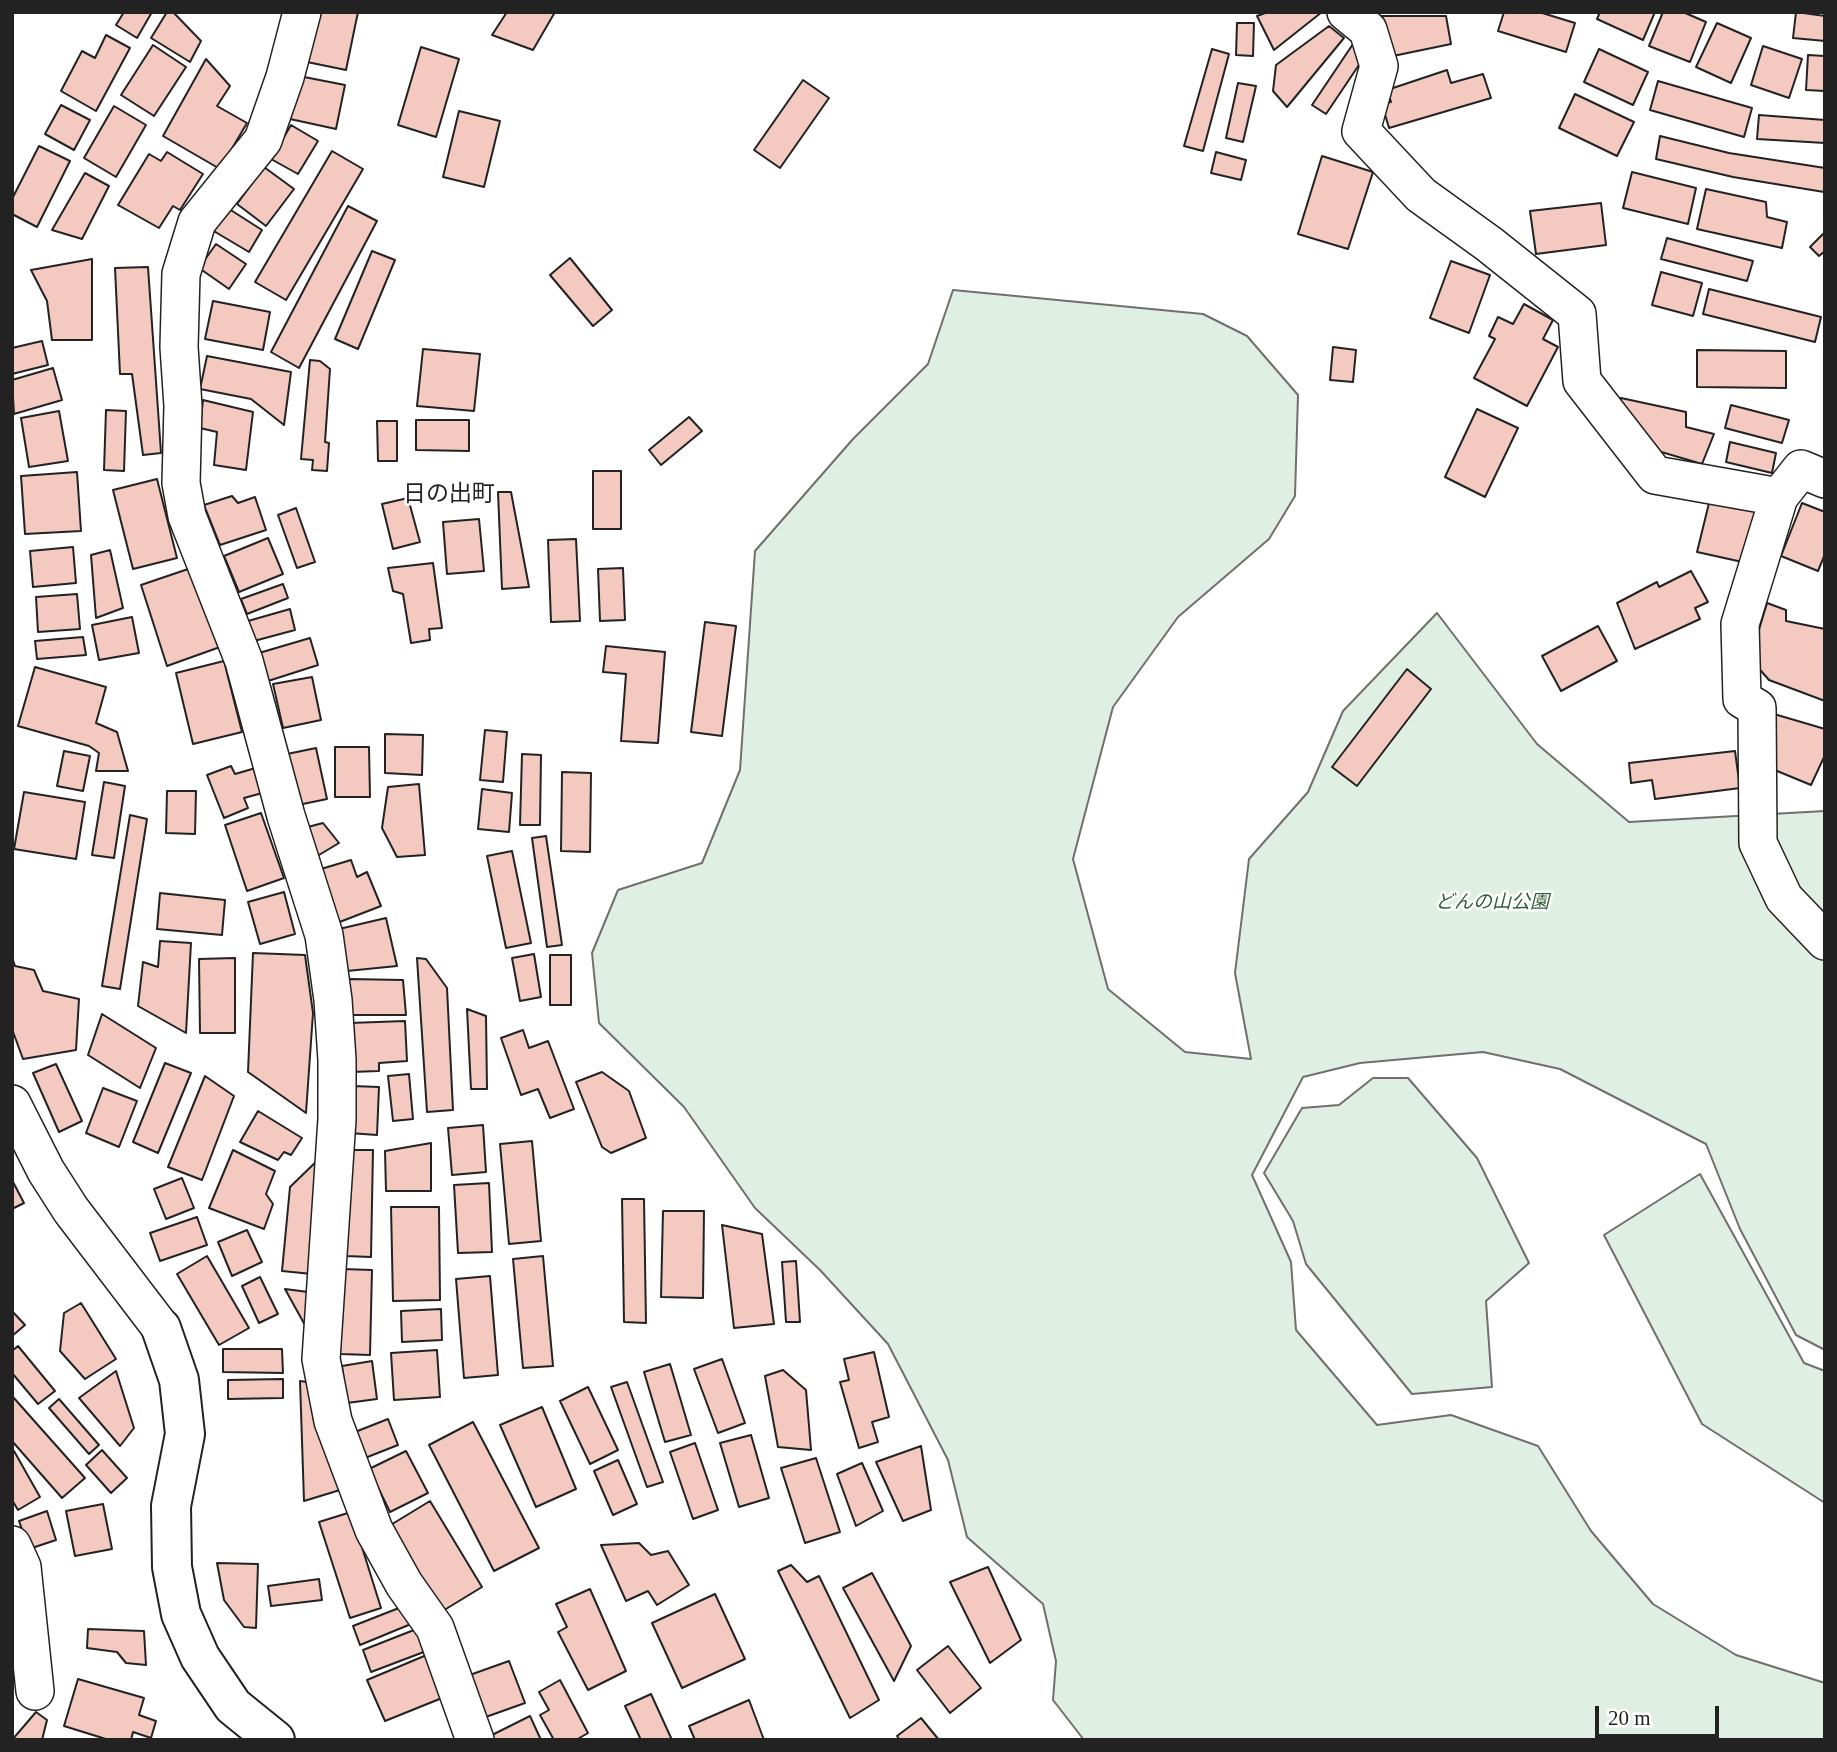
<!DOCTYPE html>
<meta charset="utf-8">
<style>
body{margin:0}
#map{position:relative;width:1837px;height:1752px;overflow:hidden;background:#fff;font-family:Georgia,serif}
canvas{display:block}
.frame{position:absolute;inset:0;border:14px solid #222;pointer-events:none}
.scale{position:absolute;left:1595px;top:1706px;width:124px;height:32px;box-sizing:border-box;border:4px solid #222;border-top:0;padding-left:9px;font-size:21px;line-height:24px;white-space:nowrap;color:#222;-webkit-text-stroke:5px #fff;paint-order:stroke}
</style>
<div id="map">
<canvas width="1837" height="1752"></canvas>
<div class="frame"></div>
<div class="scale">20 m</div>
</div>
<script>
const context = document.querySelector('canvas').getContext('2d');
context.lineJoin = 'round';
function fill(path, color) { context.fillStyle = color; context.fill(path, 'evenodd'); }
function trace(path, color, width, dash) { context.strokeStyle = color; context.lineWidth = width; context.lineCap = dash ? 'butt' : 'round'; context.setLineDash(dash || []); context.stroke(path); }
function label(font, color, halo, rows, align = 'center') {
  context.font = font + ' Georgia,"Noto Sans JP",serif'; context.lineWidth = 5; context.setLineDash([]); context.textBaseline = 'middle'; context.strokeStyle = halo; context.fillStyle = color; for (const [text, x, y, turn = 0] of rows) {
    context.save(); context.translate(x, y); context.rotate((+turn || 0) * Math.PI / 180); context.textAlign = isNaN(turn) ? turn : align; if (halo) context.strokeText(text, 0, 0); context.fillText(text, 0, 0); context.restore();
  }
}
const green = new Path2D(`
 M953 290 1203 314 1247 336 1298 395 1295 496 1269 539 1178 617 1113 707 1073 859 1108 989 1185 1052 1251 1059 1235 973 1249 859 1308 792 1343 711 1437 613 1537 744 1629 822 1825 811V1350L1796 1335 1740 1229 1706 1144 1560 1069 1483 1052 1360 1063 1303 1077 1252 1175 1291 1262 1296 1330 1377 1425 1451 1415 1538 1446 1591 1531 1653 1604 1736 1655 1825 1683V1740H1084L1053 1700 1056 1661 1043 1604 967 1537 948 1460 888 1344 820 1270 755 1208 684 1107 599 1023 592 953 618 890 702 863 740 770 755 551 853 439 928 364Z
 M1373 1078H1408L1477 1158 1529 1263 1486 1301 1492 1387 1412 1394 1306 1264 1293 1221 1264 1173 1302 1108 1339 1105Z
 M1700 1174 1804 1363 1825 1371V1503L1702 1424 1604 1235Z`);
const building = new Path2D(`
 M124 12H152L137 38 116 25Z
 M167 12H173L201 41 190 62 151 38Z
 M318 12H358L346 70 307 62Z
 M507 12H555L533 50 492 35Z
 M1268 12H1322L1274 50 1257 16Z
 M1504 12H1539L1575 23 1566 52 1498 31Z
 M1600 12H1655L1643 40 1597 19Z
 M1663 12H1683L1706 22 1690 62 1649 46Z
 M1796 12 1825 16V41L1793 38Z
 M1380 16H1446L1451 44 1393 56Z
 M1237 23H1254L1253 56 1236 55Z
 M1717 23 1751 38 1731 83 1696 67Z
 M1329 26 1344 38 1287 107 1273 91 1276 65Z
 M106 35 130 48 96 111 61 91 82 51 95 58Z
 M1353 44 1367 53 1326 114 1312 105Z
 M153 45 186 67 154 116 121 95Z
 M1763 46 1802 59 1789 98 1751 85Z
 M421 47 459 59 436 137 398 125Z
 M1212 49 1229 54 1203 151 1184 146Z
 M1599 49 1648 72 1633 105 1584 82Z
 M1808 55 1825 56V91L1806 90Z
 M206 59 230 86 217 106 247 123 220 169 163 136Z
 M1447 70 1451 83 1483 74 1491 98 1389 128 1382 104 1391 102 1387 90Z
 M299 76 345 85 336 129 290 119Z
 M803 80 829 98 780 168 754 150Z
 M1658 81 1752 108 1744 137 1650 110Z
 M1238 83 1256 86 1243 142 1226 138Z
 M1575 94 1634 122 1617 156 1559 128Z
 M61 105 90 120 74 150 45 134Z
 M114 106 146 125 116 177 84 158Z
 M459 111 500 121 484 187 443 177Z
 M1759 115 1825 120V143L1757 139Z
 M291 125 318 141 298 174 271 159Z
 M1660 136 1729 153 1825 168 1824 192 1733 177 1656 159Z
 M39 146 70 161 37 227 12 214V199Z
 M332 151 363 169 286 300 255 282Z
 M167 152 203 174 180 210 173 206 159 228 118 205 149 154 161 161Z
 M1216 152 1246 160 1241 180 1211 173Z
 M1322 156 1373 172 1348 249 1298 234Z
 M264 167 294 189 266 226 237 204Z
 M1632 172 1696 188 1688 224 1623 208Z
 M85 173 109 186 82 239 52 230Z
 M1706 189 1766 202 1767 217 1787 222 1782 248 1697 229Z
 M1601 203 1606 245 1536 254 1530 211Z
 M348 206 377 221 299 368 271 352Z
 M226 207 262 230 249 252 212 230Z
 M1825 232V251L1819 256 1810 247Z
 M1667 238 1753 261 1747 281 1661 259Z
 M216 244 246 264 229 289 199 268Z
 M372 251 395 260 358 349 335 339Z
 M570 258 612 310 593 326 550 275Z
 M92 259V340H52L47 301 31 270Z
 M1451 261 1490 275 1469 333 1430 318Z
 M148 267 161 453 143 455 132 374H120L115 268Z
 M1661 272 1702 283 1693 316 1652 305Z
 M1709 289 1821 317 1815 342 1703 314Z
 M213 301 270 312 263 350 205 339Z
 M1524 304 1553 320 1543 339 1558 347 1527 406 1474 378 1495 339 1489 336 1498 317 1513 324Z
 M42 341 48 365 12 374V348Z
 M1333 347 1356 350 1353 382 1330 380Z
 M423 349 480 354 474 411 417 406Z
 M1697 350 1786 351V388L1697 387Z
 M207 356 291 372 284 425 251 399 200 389Z
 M310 360 320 361 330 369 325 442 329 443 327 471 312 470 313 460 301 459Z
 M53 368 62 400 14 414 12 380Z
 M1621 398 1686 412V427L1714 434 1702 464 1658 451 1618 411Z
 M203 400 253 412 246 470 214 465 217 432 200 428Z
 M1731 405 1789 420 1782 443 1725 428Z
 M1477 409 1518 428 1485 497 1445 477Z
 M106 410 126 411 124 471 104 470Z
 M59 411 68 461 29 467 21 418Z
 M689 417 702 431 661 465 649 450Z
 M416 420H469V451L416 450Z
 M377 421H397V461H378Z
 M1730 442 1776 453 1772 473 1726 462Z
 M593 471H621V529H593Z
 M77 472 81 531 25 534 21 476Z
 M157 479 177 558 133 569 113 490Z
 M498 492H511L529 587 502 589Z
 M1711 495 1760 506 1747 563 1697 552Z
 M232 496 238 503 255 497 266 530 220 545 204 505Z
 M408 498 420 542 393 549 382 504Z
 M1802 503 1825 512V554L1818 571 1781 556Z
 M296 508 315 562 297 568 278 515Z
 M479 519 484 571 447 574 443 522Z
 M268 538 283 574 239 592 224 556Z
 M576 539 580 621 551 622 548 540Z
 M73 547 76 583 33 587 30 551Z
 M110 550 123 608 96 618 91 555Z
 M433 563 442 628 429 629 430 640 411 643 403 594 393 591 388 568Z
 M194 567 220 647 167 666 141 585Z
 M623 568 625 620 600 621 598 569Z
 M1691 571 1708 602 1695 608 1700 619 1635 649 1617 603 1657 582 1659 587Z
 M283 584 288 598 247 614 241 599Z
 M77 594 80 629 38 632 36 597Z
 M1767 603 1786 610V621L1825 629V701L1769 680 1748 656 1755 643Z
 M290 609 295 630 254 641 248 621Z
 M132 617 139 653 99 660 92 625Z
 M705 622 736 626 722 736 691 732Z
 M1598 626 1617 661 1561 691 1542 656Z
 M83 637 86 655 37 659 35 641Z
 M310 638 318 665 268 681 259 653Z
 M606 646 665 652 658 743 621 741 626 674 603 672Z
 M224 661 242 732 193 744 176 673Z
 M35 667 106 687 96 723 117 732 128 771H96L99 753 89 746 18 726Z
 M1407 669 1431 689 1357 786 1332 767Z
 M312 677 321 720 283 728 273 684Z
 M1774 714 1825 729V755L1811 785 1765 766Z
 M485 730 507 732 503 782 480 780Z
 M385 734 423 735 422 775 385 773Z
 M335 747H369L370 797H335Z
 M316 748 327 799 298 805 287 754Z
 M64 751 90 756 83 791 57 786Z
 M1735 751 1740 788 1655 799 1652 780 1631 783 1629 763Z
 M522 754 541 755 540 825H520Z
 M231 766 235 774 259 767 266 792 244 798 248 808 224 818 207 775Z
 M562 772 591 773 590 852 561 851Z
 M104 782 125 786 114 858 92 855Z
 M419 784 425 855 397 857 382 828 388 787Z
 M482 789 512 793 509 832 478 829Z
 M167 791H196L195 834 166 833Z
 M24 792 85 802 76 859 14 849Z
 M261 813 284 878 247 891 225 825Z
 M130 815 147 819 120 989 102 986Z
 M323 823 339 843 314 858 304 828Z
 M546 836 562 945 547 947 532 838Z
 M512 851 531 943 506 948 487 856Z
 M351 860 357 877 367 872 381 906 337 923 321 869Z
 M284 892 295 934 260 944 248 902Z
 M160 893 225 900 222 935 157 929Z
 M386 918 397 966 347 971 339 929Z
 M160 941 191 943 186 1033 138 1006 143 962 158 967Z
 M253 953 305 955 313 1013 306 1113 248 1072Z
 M534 954 541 997 520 1001 512 958Z
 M550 955H571V1005H550Z
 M12 957 15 966 34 970 43 991 79 999 76 1050 23 1059 12 1029Z
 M235 958V1033H200L199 959Z
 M417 958 426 959 447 988 453 1110 427 1112Z
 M349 979 403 980 406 1015H348Z
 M467 1009 486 1016 487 1089H471Z
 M102 1014 156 1048 140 1088 88 1055Z
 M405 1021 407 1061 379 1063V1071L351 1072 350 1023Z
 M523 1030 529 1048 548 1041 574 1109 550 1118 538 1089 521 1095 501 1038Z
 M165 1063 191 1073 158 1153 133 1142Z
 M56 1064 82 1121 59 1132 33 1073Z
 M602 1072 629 1091 646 1138 611 1153 602 1147 576 1082Z
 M409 1074 413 1119 393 1121 388 1076Z
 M205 1076 234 1096 202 1180 168 1167Z
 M352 1086 379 1087 377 1135 349 1133Z
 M103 1088 137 1101 119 1147 86 1133Z
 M258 1111 302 1138 291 1155 284 1152 278 1160 240 1142Z
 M483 1125 486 1172 452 1175 448 1128Z
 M532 1141 541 1241 509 1244 500 1144Z
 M431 1143V1191H386L385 1151Z
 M233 1150 275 1171 266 1194 273 1204 264 1229 209 1208Z
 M348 1150H373L371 1257 345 1256Z
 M322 1156 312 1274 282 1271 290 1187Z
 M182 1178 194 1208 166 1219 154 1189Z
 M12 1180 24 1203 12 1209Z
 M489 1183 492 1252 458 1253 454 1185Z
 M622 1199H644L646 1323 624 1322Z
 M391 1207H439L440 1300 393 1301Z
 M663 1211H704L703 1298 661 1297Z
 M197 1217 207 1245 160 1261 150 1233Z
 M722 1225 762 1234 774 1324 734 1328Z
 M247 1230 262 1262 232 1276 218 1242Z
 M207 1256 249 1328 219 1345 177 1274Z
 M543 1256 553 1366 523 1368 513 1259Z
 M796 1261 800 1322H786L782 1262Z
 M343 1269 372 1270 370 1355 340 1354Z
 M490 1276 498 1375 464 1378 456 1279Z
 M260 1277 278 1314 259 1323 242 1286Z
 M285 1289 316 1293 306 1327Z
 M81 1303 116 1359 85 1379 60 1351 64 1313Z
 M441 1309 442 1340 402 1342 401 1311Z
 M12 1311 25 1325 12 1336Z
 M18 1346 55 1391 38 1404 12 1373V1351Z
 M223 1349H282L283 1373 223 1372Z
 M437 1350 440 1397 394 1400 391 1353Z
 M874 1352 889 1417 872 1422 878 1442 859 1448 840 1382 849 1380 844 1359Z
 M722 1359 745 1423 718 1433 694 1369Z
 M372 1361 377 1399 347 1403 342 1366Z
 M670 1364 691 1435 665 1442 644 1372Z
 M783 1370 806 1390 811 1450 778 1447 765 1376Z
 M116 1371 134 1428 120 1446 79 1398Z
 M283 1379V1398L228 1399V1380Z
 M300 1381 307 1382 340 1490 304 1501Z
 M627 1382 663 1482 647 1487 611 1387Z
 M588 1387 618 1450 590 1464 560 1401Z
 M13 1397 85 1478 62 1498 12 1441Z
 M59 1399 99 1445 89 1454 49 1408Z
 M542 1407 576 1489 536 1507 500 1425Z
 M388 1419 398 1445 365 1458 355 1432Z
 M473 1422 539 1548 494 1571 429 1445Z
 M751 1435 769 1498 739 1507 720 1443Z
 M695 1443 718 1510 693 1519 670 1452Z
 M921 1446 931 1510 903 1521 876 1462Z
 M102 1450 127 1478 111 1493 86 1465Z
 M14 1451 40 1497 18 1510 12 1500V1452Z
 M406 1451 428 1493 390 1512 369 1469Z
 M816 1458 840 1532 805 1543 781 1468Z
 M618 1460 637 1504 613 1515 594 1471Z
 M862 1463 883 1511 856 1526 837 1474Z
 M430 1501 482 1587 441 1612 389 1526Z
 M103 1504 112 1549 75 1556 66 1511Z
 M47 1511 56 1540 29 1549 19 1521Z
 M351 1512 381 1608 350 1618 319 1522Z
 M639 1543 651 1555 668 1551 689 1585 657 1605 648 1591 626 1601 601 1545Z
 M217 1563 258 1564 256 1628 244 1627 224 1600Z
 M791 1565 807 1582 819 1576 879 1700 850 1718 778 1571Z
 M988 1567 1021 1640 990 1663 950 1582Z
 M872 1573 911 1646 894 1681 843 1588Z
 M319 1579 322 1600 271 1606 268 1586Z
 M590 1589 626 1671 588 1690 558 1632 567 1627 556 1604Z
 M715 1594 745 1659 682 1688 652 1623Z
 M404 1606 411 1624 360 1645 353 1626Z
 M419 1628 429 1650 371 1672 363 1650Z
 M88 1629 144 1631 146 1665 126 1663 117 1652 87 1648Z
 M948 1646 981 1688 950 1713 917 1670Z
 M429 1654 447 1696 385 1721 367 1680Z
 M509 1661 525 1703 483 1718 467 1676Z
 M78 1679 144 1698 139 1715 156 1721 151 1738 133 1732 131 1740H109L64 1726Z
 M560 1680 588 1733 576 1740H554L540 1715 549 1710 539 1692Z
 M651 1694 672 1740H641L625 1706Z
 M749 1700 764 1740H695L689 1726Z
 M36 1712 47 1720 42 1740H12Z
 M530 1716 541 1740H492L490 1736Z
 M921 1718 939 1740H900L897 1736Z`);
const street = new Path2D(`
 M302 12 285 77 263 140 197 222 181 274 179 347 183 406 181 483 187 516 244 661 286 816 324 935 333 1000 337 1060V1119L321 1359 333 1421 374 1530 404 1584 435 1628 475 1740
 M1346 12 1368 30 1379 66 1361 131 1421 195 1489 244 1577 314 1582 381 1655 475 1779 497 1801 469 1825 479
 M1779 497 1740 624 1742 699 1757 708 1758 843 1784 898 1825 941
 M12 1104 46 1171 71 1210 161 1328
 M12 1545 22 1567 35 1691`);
const secondary = new Path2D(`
 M161 1328 179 1380 185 1434 171 1506 172 1567 181 1614 200 1657 233 1706 275 1740`);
const parkNames = [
 ["どんの山公園",1492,901]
];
const quarterNames = [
 ["日の出町",449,492]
];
fill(green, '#e0efe3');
trace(green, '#6f6f6f', 2);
fill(building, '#f3c9c0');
trace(building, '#222', 2);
trace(street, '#222', 40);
trace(secondary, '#222', 42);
trace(street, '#fff', 37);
trace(secondary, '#fff', 38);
label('italic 19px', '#2f5e38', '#fff', parkNames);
label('23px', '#222', '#fff', quarterNames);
</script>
